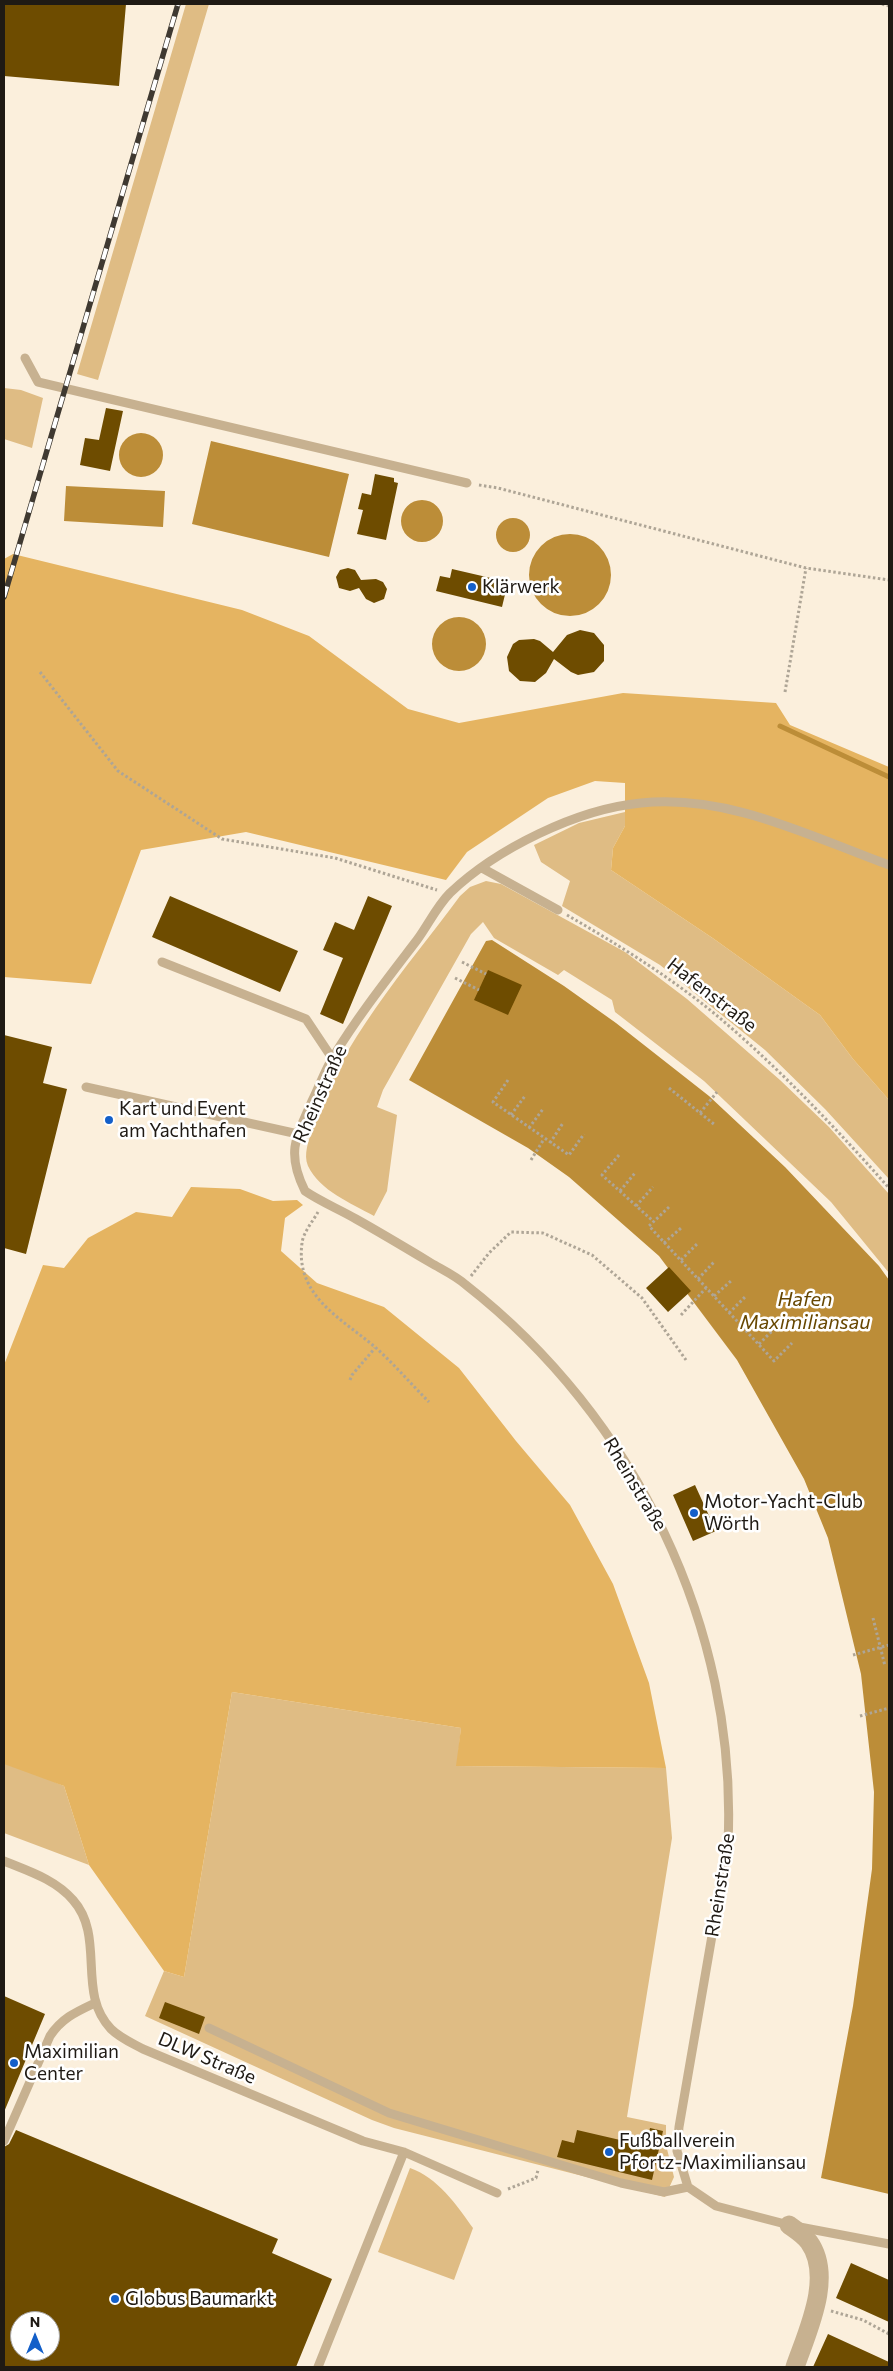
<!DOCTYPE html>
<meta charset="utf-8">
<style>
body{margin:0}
#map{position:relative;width:893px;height:2371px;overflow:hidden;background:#fbefdc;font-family:Commissioner,sans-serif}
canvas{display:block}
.frame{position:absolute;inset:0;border:5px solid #1f1a14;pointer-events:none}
.north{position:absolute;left:10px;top:2311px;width:50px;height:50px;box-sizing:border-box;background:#fff;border:1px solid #a5a3a1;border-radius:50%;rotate:0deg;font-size:14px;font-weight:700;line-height:20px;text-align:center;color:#1f1a14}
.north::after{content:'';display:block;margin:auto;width:18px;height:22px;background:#135fc9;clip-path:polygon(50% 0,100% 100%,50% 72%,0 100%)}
</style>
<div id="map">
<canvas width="893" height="2371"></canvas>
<div class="frame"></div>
<div class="north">N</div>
</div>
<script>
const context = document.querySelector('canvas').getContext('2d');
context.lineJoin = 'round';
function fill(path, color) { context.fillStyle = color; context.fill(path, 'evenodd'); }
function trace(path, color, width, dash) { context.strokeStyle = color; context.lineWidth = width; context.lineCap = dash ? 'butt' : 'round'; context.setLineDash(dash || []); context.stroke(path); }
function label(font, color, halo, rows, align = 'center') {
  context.font = font + ' Commissioner,sans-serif'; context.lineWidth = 5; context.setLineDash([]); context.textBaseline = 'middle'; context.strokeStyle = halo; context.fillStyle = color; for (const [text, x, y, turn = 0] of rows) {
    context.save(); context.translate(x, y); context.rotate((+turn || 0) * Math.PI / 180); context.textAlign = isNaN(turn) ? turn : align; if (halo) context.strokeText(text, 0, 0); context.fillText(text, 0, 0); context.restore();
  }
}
const green = new Path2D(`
 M186 4H209L98 380 77 374Z
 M4 388 21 390 43 398 32 448 4 439Z
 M625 812V826L613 848 611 870 714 939 820 1015 853 1059 889 1100V1179L825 1109 765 1050 660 965 562 906 570 881 541 862 534 845 579 823Z
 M486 881 501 884 625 952 687 999 780 1080 829 1127 889 1194V1273L831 1202 704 1081 615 1012 612 1000 564 970 558 975 494 938 483 922 471 934 383 1090 377 1107 397 1115 387 1191 374 1216C351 1203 320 1191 308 1166 303 1154 309 1141 312 1129 340 1042 406 969 460 896L470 887Z
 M232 1692 461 1728 457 1766 666 1768 672 1838 627 2117 666 2125V2145L674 2177 665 2197 394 2128 372 2120 145 2016 164 1971 184 1977Z
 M4 1760 64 1786 89 1865 4 1833Z
 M410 2168C437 2177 457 2205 473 2228L454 2280 378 2252Z`);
const forest = new Path2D(`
 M13 554 242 610 309 636 408 709 459 723 623 693 776 703 790 725 889 767V1100L853 1059 820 1015 714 939 611 870 613 848 625 826V783L595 781 548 798 467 852 446 880 246 832 141 850 91 984 4 977V559Z
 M191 1187 240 1189 273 1201 297 1200 303 1205 285 1218 281 1251 317 1283 384 1307 459 1368 516 1441 570 1505 613 1584 649 1683 666 1768 456 1766 461 1728 232 1692 184 1977 164 1971 89 1865 64 1786 4 1764V1365L43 1265 64 1268 88 1238 136 1212 172 1217Z`);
const water = new Path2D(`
 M119 455a22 22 0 1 1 44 0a22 22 0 1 1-44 0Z
 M211 441 349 474 329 557 192 524Z
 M66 486 165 491 163 527 64 521Z
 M401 521a21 21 0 1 1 42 0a21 21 0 1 1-42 0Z
 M496 535a17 17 0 1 1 34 0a17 17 0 1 1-34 0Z
 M529 575a41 41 0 1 1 82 0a41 41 0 1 1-82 0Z
 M432 644a27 27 0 1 1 54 0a27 27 0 1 1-54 0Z
 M492 940 564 986 616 1023 709 1096 785 1167 879 1266 889 1280V2194L821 2178 853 2006 872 1869 874 1792 861 1674 828 1538 804 1479 737 1360 659 1256 569 1177 528 1148 409 1080 486 941Z`);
const stream = new Path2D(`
 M780 726 889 777`);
const building = new Path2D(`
 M4 4H126L119 86 4 76Z
 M106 408 123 411 110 471 80 465 85 438 99 440Z
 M375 474 394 478V482L398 483 386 540 357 534 363 510 358 509 362 493 371 495Z
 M348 568 355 570 361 580 376 579 383 582 387 589 384 599 374 603 366 599 359 588 350 591 339 588 336 577 340 570Z
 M452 569 508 582 502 607 436 591 440 576 450 578Z
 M580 630 594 633 604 645V661L594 672 578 675 571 672 554 659 546 673 535 682 520 681 509 671 507 657 513 644 519 640 534 639 540 641 553 652 567 635Z
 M170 896 298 951 280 992 152 937Z
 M368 896 392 906 343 1024 320 1014 343 958 323 950 335 922 354 930Z
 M488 970 522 985 508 1015 474 1000Z
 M4 1035 52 1047 43 1083 67 1089 26 1254 4 1248Z
 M669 1267 691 1291 668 1312 646 1288Z
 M695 1485 716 1531 693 1541 673 1495Z
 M4 1996 45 2014 4 2112Z
 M165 2002 205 2017 199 2034 159 2018Z
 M650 2128 663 2131 652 2180 557 2157 562 2140 574 2143 577 2130 646 2146Z
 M16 2130 278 2239 272 2253 332 2279 296 2367H4V2147L9 2144ZM20 2321H50V2351H20Z
 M851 2263 889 2280V2322L836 2298Z
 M828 2334 889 2362V2367H813Z`);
const path = new Path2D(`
 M882 4 889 6
 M479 485 498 488 806 568 889 580
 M40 672 118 771 222 839 335 858 437 890
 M785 692 806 568
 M567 915C617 944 670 977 715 1014 778 1067 835 1127 889 1188
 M462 962 486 974
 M455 978 479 990
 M508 1080 493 1102 569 1155 584 1134
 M669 1088 715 1125
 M700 1113 717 1092
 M511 1115 525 1096
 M529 1128 543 1109
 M550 1143 563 1123
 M619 1155 602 1175 653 1221
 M531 1160 544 1139
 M620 1191 635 1173
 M636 1206 653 1187
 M669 1207 649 1226 774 1361 792 1343
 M318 1212C313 1221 303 1233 302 1243 295 1296 341 1318 375 1347 394 1364 411 1384 429 1402
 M664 1243 681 1228
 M681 1260 697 1244
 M471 1276 489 1253 511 1232 543 1233 592 1255 642 1298 686 1360
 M698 1279 714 1262
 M714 1296 732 1280
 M729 1313 746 1296
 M681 1315 706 1288
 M744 1329 761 1312
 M759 1344 776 1327
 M350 1380 352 1375 375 1348
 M873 1618 885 1666
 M853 1655 889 1645
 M860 1716 889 1708
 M508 2189 536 2178 538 2170
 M831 2311 863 2320 889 2334`);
const service = new Path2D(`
 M25 358 38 382 467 483
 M889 865C809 836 729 794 641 803 577 809 496 849 450 893 437 906 428 925 417 940 388 978 358 1016 333 1057 325 1070 319 1087 312 1101 306 1116 297 1131 295 1147 293 1163 298 1177 305 1191 321 1202 339 1209 356 1219 381 1233 406 1248 431 1263 443 1270 456 1276 466 1285 635 1417 738 1628 728 1843L679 2127 677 2151 688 2187 716 2206 789 2225 889 2244
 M482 868 558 910
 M162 962 306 1019 332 1058
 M86 1087 298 1134
 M4 1861C28 1871 55 1879 73 1900 106 1937 76 1993 111 2029 120 2038 132 2043 143 2049L363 2141 404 2152 497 2193
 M209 2028 389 2113 621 2183 664 2192 688 2187
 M4 2141 50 2036C62 2018 76 2012 95 2003
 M318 2367 404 2152`);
const minor = new Path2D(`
 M789 2225C796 2230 804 2235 809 2242 834 2277 807 2332 795 2367`);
const rail = new Path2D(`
 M4 597 178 4`);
const markers = [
 [472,587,5,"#135fc9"],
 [109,1120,5,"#135fc9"],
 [694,1513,5,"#135fc9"],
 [14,2063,5,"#135fc9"],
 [609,2152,5,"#135fc9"],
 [115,2299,5,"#135fc9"]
];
const poiNames = [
 ["Klärwerk",482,587],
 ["Kart und Event",119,1109],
 ["am Yachthafen",119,1131],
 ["Motor-Yacht-Club",704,1502],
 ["Wörth",704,1524],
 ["Maximilian",24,2052],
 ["Center",24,2074],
 ["Fußballverein",619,2141],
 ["Pfortz-Maximiliansau",619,2163],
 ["Globus Baumarkt",125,2299]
];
const streetNames = [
 ["Hafenstraße",712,995,38],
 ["Rheinstraße",320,1094,-66],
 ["Rheinstraße",635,1484,59],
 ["Rheinstraße",720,1885,-81],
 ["DLW Straße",207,2058,23]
];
const waterNames = [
 ["Hafen",805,1299],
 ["Maximiliansau",805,1322]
];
fill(green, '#dfbc84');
fill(forest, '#e5b461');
fill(water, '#bc8d38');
trace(stream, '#bc8d38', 5);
fill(building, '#6e4c00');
trace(path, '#aea596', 3, [2.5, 2.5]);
trace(service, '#c7b190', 9);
trace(minor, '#c7b190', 19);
trace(rail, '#3f3931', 5.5);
trace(rail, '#fff', 4, [11]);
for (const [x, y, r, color] of markers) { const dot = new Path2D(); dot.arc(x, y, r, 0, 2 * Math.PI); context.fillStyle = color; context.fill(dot); trace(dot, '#fff', 2); }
label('19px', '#1f1a14', '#fff', poiNames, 'left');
label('19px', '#1f1a14', '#fff', streetNames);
label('italic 20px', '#674701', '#fff', waterNames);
</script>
